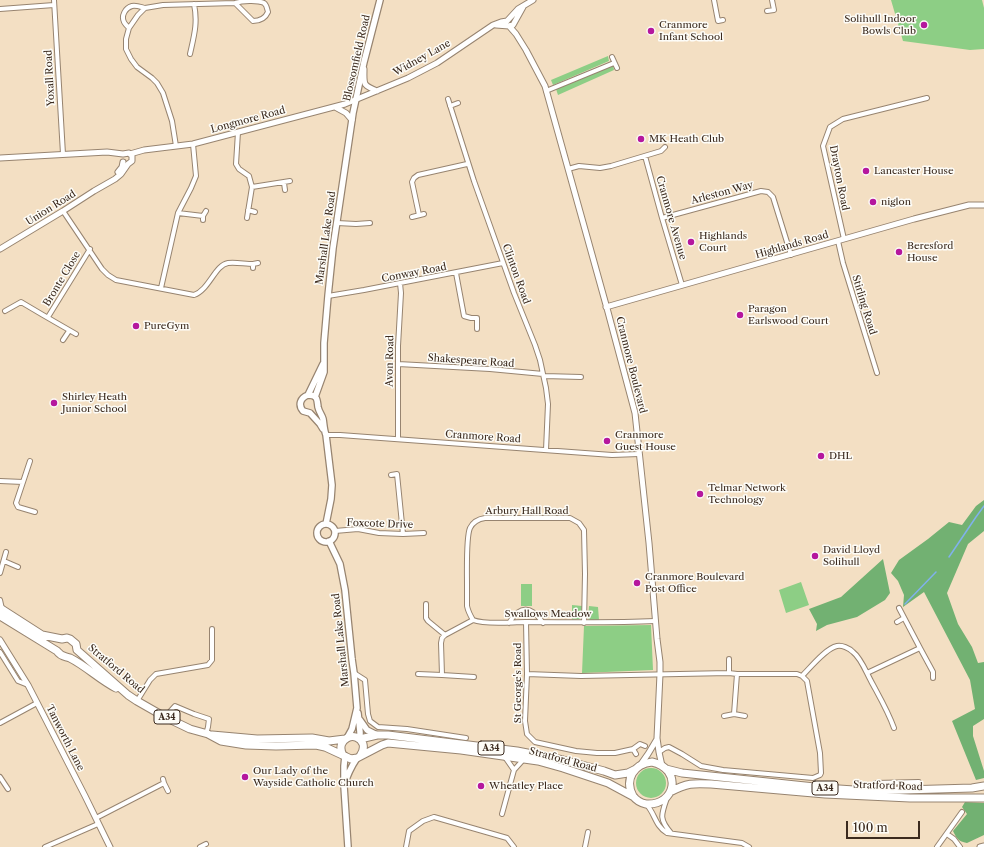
<!DOCTYPE html>
<style>
body{margin:0}
#map{position:relative;width:984px;height:847px;overflow:hidden;background:#f3dfc3;font-family:"Libre Caslon Text",serif}
canvas{display:block}
.scale{position:absolute;left:846px;top:821px;width:74px;height:18px;box-sizing:border-box;border:2px solid #3b2a1e;border-top:0;padding-left:5px;font-size:12px;line-height:14px;white-space:nowrap;color:#3b2a1e;-webkit-text-stroke:3px #fdfcf7;paint-order:stroke}
</style>
<div id="map">
<canvas width="984" height="847"></canvas>
<div class="scale">100 m</div>
</div>
<script>
const context = document.querySelector('canvas').getContext('2d');
context.lineJoin = 'round';
function fill(path, color) { context.fillStyle = color; context.fill(path, 'evenodd'); }
function trace(path, color, width, dash) { context.strokeStyle = color; context.lineWidth = width; context.lineCap = dash ? 'butt' : 'round'; context.setLineDash(dash || []); context.stroke(path); }
function label(font, color, halo, rows, align = 'center') {
  context.font = font + ' "Libre Caslon Text",serif'; context.lineWidth = 3; context.setLineDash([]); context.textBaseline = 'middle'; context.strokeStyle = halo; context.fillStyle = color; for (const [text, x, y, turn = 0] of rows) {
    context.save(); context.translate(x, y); context.rotate((+turn || 0) * Math.PI / 180); context.textAlign = isNaN(turn) ? turn : align; if (halo) context.strokeText(text, 0, 0); context.fillText(text, 0, 0); context.restore();
  }
}
const green = new Path2D(`
 M891 0H982L984 8V49L970 50 903 41Z
 M608 56 609 61 553 85 551 80Z
 M613 65 614 70 558 95 556 89Z
 M801 582 809 605 786 613 779 590Z
 M521 584H532V606H521Z
 M572 605 582 606 581 617 580 619 572 620Z
 M589 606 598 607 599 620H590L588 618Z
 M651 625 653 670 582 673 584 626Z
 M636 783a15 15 0 1 1 30 0a15 15 0 1 1-30 0Z`);
const forest = new Path2D(`
 M984 500V531L968 544 947 593 958 624 972 647 978 663 984 662V719L973 726V736L984 771V778L976 780 952 721 975 709 970 680 924 592 903 607 904 595 898 581 891 573 899 560 928 539 949 522 962 525 976 506Z
 M883 559 890 593 885 600 857 617 827 625 816 631 817 624 809 609 841 597Z
 M965 802 984 803V835L967 843C958 841 957 839 953 831L967 814 962 807Z`);
const stream = new Path2D(`
 M949 557 976 517 984 506
 M905 604 936 572`);
const minor = new Path2D(`
 M54 0 63 154
 M714 0 718 21 723 20
 M0 9 54 5
 M767 11 774 10 772 0
 M129 28C127 26 125 24 124 22 121 16 125 8 132 6 136 5 141 7 145 8
 M190 54C194 36 198 23 194 4
 M612 57 617 68
 M546 91 614 63
 M448 99 474 181 514 293 535 345 540 360 546 388 548 404 546 450
 M450 106 458 103
 M238 132 236 164 239 169 249 176 252 187 247 218
 M176 146 172 121 163 93 157 83 152 78 137 67 131 59 126 49V39L129 28 138 15 145 8 163 5 235 3C242 1 257 0 264 3 267 5 267 9 268 12 265 19 260 21 253 21L235 3
 M645 156 662 218 682 285
 M568 169 579 166 600 168 611 166 661 151 665 147
 M284 183 285 190
 M252 187 290 181
 M248 210 255 212
 M63 211 102 269 108 275 116 280 194 295C209 290 215 265 228 263 236 262 245 264 253 264
 M178 213 203 216
 M419 215 412 182 414 178 418 175 467 164
 M412 217 424 214
 M662 218 761 191 768 192 773 197 791 255
 M203 220V216L206 211
 M337 223 356 224 370 223
 M844 239 823 146 830 127 843 119 927 98
 M838 241 843 263 877 373
 M253 268V264L258 263
 M456 273 464 316 471 318H477V329
 M161 288 178 213 191 188 196 176 193 144
 M328 296 364 290 503 263
 M5 311 21 302 43 315 76 334
 M48 317 90 249
 M63 340 69 331
 M398 364 490 369 543 374
 M544 376 581 377
 M326 435H340L612 455 639 454
 M398 439V346L401 293 400 283
 M30 461 16 503 18 507 35 512
 M391 475 397 474 403 534
 M0 481 23 482
 M335 531 358 529 379 533 403 534 424 533
 M4 561 18 567
 M0 573 6 552
 M0 600 2 609
 M426 604V618L428 621 445 635
 M473 620C470 615 468 611 467 606 467 598 467 591 467 584 467 572 466 537 470 528 473 522 478 519 485 518H570L579 523 584 530 585 574 584 623
 M526 622 527 674 525 721 527 734 535 742 576 751 597 753H615L633 749 640 744 645 746
 M897 622 904 618
 M509 623C520 605 531 605 543 623
 M920 648 933 672V678
 M0 652 18 681 28 685
 M354 673 365 680 368 714 370 721 378 727 407 729 466 738
 M729 673V659
 M867 673 920 648 899 608
 M418 674 442 675 441 643 442 638 445 635 473 620C486 625 511 622 525 622 569 622 612 623 655 621
 M527 674 581 676 729 673 737 674H797L802 676 807 681 820 753 821 773 820 775 813 778 723 770 701 766 682 754 669 747 665 748 659 752
 M442 675 474 677
 M802 676C810 668 826 648 837 646 842 645 849 648 853 652 861 658 866 672 871 681 879 696 888 711 894 728
 M137 701 150 680 156 674 208 665 212 660V629
 M734 714 745 716
 M724 716 734 714 737 674
 M165 717 175 706 194 714 209 719 208 727 206 734
 M0 723 37 703
 M633 749 636 754
 M505 757 514 770
 M0 777 8 789
 M163 779 164 783 168 791
 M869 791 875 783 919 782 922 790
 M667 798C661 815 659 819 671 833
 M646 804C655 813 655 826 667 833L742 843 749 847
 M502 814 514 770 523 760
 M96 818 164 783
 M947 834 954 839 960 847
 M45 847 98 824
 M200 847 206 844
 M406 847 409 831 423 821 434 817 507 838 514 847
 M585 847 588 832
 M937 847 962 812`);
const tertiary = new Path2D(`
 M507 21 518 9 533 0
 M496 25 509 26 513 25 523 7
 M509 26 516 34 526 50 545 86 608 312 635 413 649 543 657 639 660 662V674L657 738 659 752 662 766
 M364 69C364 84 362 85 377 91
 M335 107 346 113 352 120
 M130 154 144 150 193 144 345 104 408 78 437 63 493 25 501 22 507 21
 M0 158 107 152 123 154 129 153 132 156V161L128 164 121 174 115 179 94 191 63 211 0 249
 M118 172 122 167 123 162
 M606 307 914 219 969 205H984
 M0 640 28 685 85 796 110 847
 M641 764 648 754 657 739
 M980 847 984 846`);
const secondary = new Path2D(`
 M323 364 308 395C300 398 298 405 303 411L310 413 320 424 323 429
 M308 395C318 395 317 400 318 407 319 412 322 415 323 419 324 425 324 430 326 435L332 485 331 499 326 524
 M315 397 324 372V343L328 296 333 248 353 113 364 62 380 0
 M317 533a9 9 0 1 1 18 0a9 9 0 1 1-18 0Z
 M329 541 340 564 345 590 352 659 354 673 357 708 352 729 347 738
 M358 713 360 732V739
 M360 720 367 730 377 735
 M344 780V766L345 756
 M348 847 344 786C347 775 351 767 357 758`);
const trunk = new Path2D(`
 M0 608 42 635 62 639 67 638 70 639 76 644 77 650 128 695 137 701 165 717 190 729 208 734 221 741 246 745 276 746 316 745 325 747 351 759 357 758 382 745 388 743 461 750 538 761 563 768 608 783 634 797
 M0 616 57 651C61 657 65 656 70 658 86 666 100 680 116 688
 M212 735 257 739 312 738 329 741 345 739
 M360 739 377 735H388L517 751 563 760 604 771 615 775 628 773 636 769
 M343 755C334 739 357 729 363 744 364 748 363 752 360 756
 M652 762C683 769 676 806 646 804 641 803 636 800 633 796 624 779 634 764 652 762Z
 M666 769 682 773 824 788 869 791 972 788 984 786
 M670 792C687 783 693 783 711 784L825 794 910 798H984`);
const markers = [
 [924,25,4,"#b5179e"],
 [651,31,4,"#b5179e"],
 [641,139,4,"#b5179e"],
 [866,171,4,"#b5179e"],
 [873,202,4,"#b5179e"],
 [691,242,4,"#b5179e"],
 [899,252,4,"#b5179e"],
 [740,315,4,"#b5179e"],
 [136,326,4,"#b5179e"],
 [54,403,4,"#b5179e"],
 [607,441,4,"#b5179e"],
 [821,456,4,"#b5179e"],
 [700,494,4,"#b5179e"],
 [815,556,4,"#b5179e"],
 [637,583,4,"#b5179e"],
 [245,777,4,"#b5179e"],
 [481,786,4,"#b5179e"]
];
const shields = [
 [167,717,26],
 [491,748,26],
 [825,788,26]
];
const shieldNames = [
 ["A34",167,717],
 ["A34",491,748],
 ["A34",825,788]
];
const poiNames = [
 ["Solihull Indoor",916,19,"right"],
 ["Bowls Club",916,31,"right"],
 ["Cranmore",659,25],
 ["Infant School",659,37],
 ["MK Heath Club",649,139],
 ["Lancaster House",874,171],
 ["niglon",881,202],
 ["Highlands",699,236],
 ["Court",699,248],
 ["Beresford",907,246],
 ["House",907,258],
 ["Paragon",748,309],
 ["Earlswood Court",748,321],
 ["PureGym",144,326],
 ["Shirley Heath",62,397],
 ["Junior School",62,409],
 ["Cranmore",615,435],
 ["Guest House",615,447],
 ["DHL",829,456],
 ["Telmar Network",708,488],
 ["Technology",708,500],
 ["David Lloyd",823,550],
 ["Solihull",823,562],
 ["Cranmore Boulevard",645,577],
 ["Post Office",645,589],
 ["Our Lady of the",253,771],
 ["Wayside Catholic Church",253,783],
 ["Wheatley Place",489,786]
];
const streetNames = [
 ["Blossomfield Road",357,58,-77],
 ["Widney Lane",422,58,-29],
 ["Yoxall Road",50,78,-93],
 ["Longmore Road",248,120,-15],
 ["Drayton Road",839,178,79],
 ["Arleston Way",722,193,-15],
 ["Union Road",51,208,-32],
 ["Cranmore Avenue",671,218,74],
 ["Marshall Lake Road",326,238,-82],
 ["Highlands Road",792,245,-16],
 ["Conway Road",414,273,-11],
 ["Clinton Road",516,274,70],
 ["Bronte Close",62,279,-59],
 ["Stirling Road",864,305,73],
 ["Avon Road",390,361,-89],
 ["Shakespeare Road",471,361,4],
 ["Cranmore Boulevard",631,365,76],
 ["Cranmore Road",483,437,4],
 ["Arbury Hall Road",527,511],
 ["Foxcote Drive",380,524,2],
 ["Swallows Meadow",548,614],
 ["Marshall Lake Road",341,640,-96],
 ["Stratford Road",116,669,40],
 ["St George's Road",518,683,-90],
 ["Tanworth Lane",65,738,63],
 ["Stratford Road",563,760,15],
 ["Stratford Road",888,786,2]
];
fill(green, '#8dce85');
fill(forest, '#72b172');
trace(stream, '#80b1ec', 1.5);
trace(minor, '#978470', 6);
trace(tertiary, '#978470', 7);
trace(secondary, '#978470', 8);
trace(trunk, '#978470', 9);
trace(minor, '#fff', 4);
trace(tertiary, '#fff', 5);
trace(secondary, '#fff', 5.5);
trace(trunk, '#fff', 7);
for (const [x, y, r, color] of markers) { const dot = new Path2D(); dot.arc(x, y, r, 0, 2 * Math.PI); context.fillStyle = color; context.fill(dot); trace(dot, '#fdfcf7', 1.5); }
for (const [x, y, w] of shields) { const box = new Path2D(); box.roundRect(x - w / 2, y - 7, w, 14, 3); context.fillStyle = '#fdfcf7'; context.fill(box); trace(box, '#3b2a1e', 1); }
label('bold 9px', '#3b2a1e', null, shieldNames);
label('10px', '#3b2a1e', '#fdfcf7', poiNames, 'left');
label('10px', '#3b2a1e', '#fdfcf7', streetNames);
</script>
